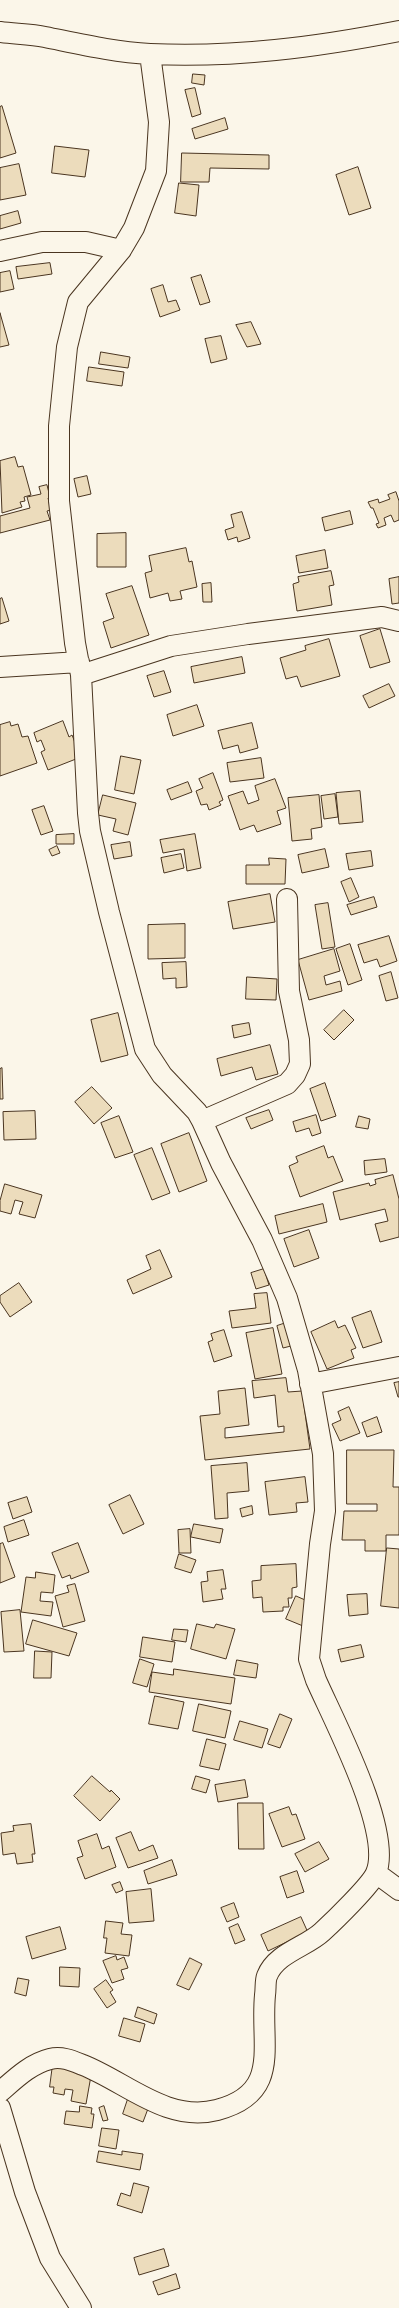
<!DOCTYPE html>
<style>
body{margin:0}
canvas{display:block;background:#fbf6e9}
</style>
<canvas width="399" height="2308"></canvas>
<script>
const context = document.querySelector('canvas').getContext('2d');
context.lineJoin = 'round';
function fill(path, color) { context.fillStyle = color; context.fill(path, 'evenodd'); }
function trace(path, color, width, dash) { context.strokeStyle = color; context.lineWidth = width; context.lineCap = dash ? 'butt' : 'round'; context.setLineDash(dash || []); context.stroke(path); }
const building = new Path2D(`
 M193 74 205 75 204 85 192 83Z
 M195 88 201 114 192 117 185 90Z
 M2 106 16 153 0 158V107Z
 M225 118 228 129 195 139 192 129Z
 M55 146 89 150 85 177 52 173Z
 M182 153 269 155V169L210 168 209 182H181Z
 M19 164 26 195 0 200V168Z
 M358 167 371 208 349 215 336 175Z
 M179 183 199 185 196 216 175 213Z
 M18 211 21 223 0 229V216Z
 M50 263 52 274 18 279 16 267Z
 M10 271 14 289 0 292V273Z
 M201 275 210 302 200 305 191 278Z
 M163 285 168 302 176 300 180 310 160 317 151 289Z
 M0 313 9 345 0 347Z
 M251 322 261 344 247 347 236 325Z
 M221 336 227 359 211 363 205 339Z
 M101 352 130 357 128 368 99 364Z
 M89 367 124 372 122 386 87 381Z
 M15 457 18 467 23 466 31 495 24 497 25 501 20 502 22 507 2 513 0 461Z
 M87 476 91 494 78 497 74 479Z
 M47 485 50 497 48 498 51 510 47 511 50 520 0 533V516L30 508 27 497 41 494 39 487Z
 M396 492 399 501V520L394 522 391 515 384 518 386 525 378 528 376 524 379 523 373 508H371L368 502 378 499 379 503 390 499 388 495Z
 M350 511 353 524 325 531 322 518Z
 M242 512 250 538 238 542 237 537 228 540 225 530 234 527 231 515Z
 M126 533V567H97V534Z
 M186 548 189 562 192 561 197 587 180 591 182 599 170 601 168 593 150 598 145 573 152 571 149 556Z
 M325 550 328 568 299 573 296 556Z
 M331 571 334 585 329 586 332 605 297 611 293 584 299 582 298 577Z
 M399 577V603L392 604 389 579Z
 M211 583 212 602H203L202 584Z
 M132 586 149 635 111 648 103 622 114 618 106 594Z
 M2 598 9 621 0 624V599Z
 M380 629 390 662 370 668 360 636Z
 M329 639 340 676 301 687 297 676 286 679 280 658 306 650 305 646Z
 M242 657 245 673 194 683 191 667Z
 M164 671 171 692 154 697 147 676Z
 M389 684 395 696 369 708 363 696Z
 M197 705 204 726 173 736 167 715Z
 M63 721 69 737 72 735 81 757 48 770 41 752 45 750 41 740 37 742 34 733Z
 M10 722 11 726 18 724 22 737 28 736 37 763 0 776V725Z
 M252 723 258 748 240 753 238 745 223 749 218 731Z
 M121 756 141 760 134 794 115 790Z
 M261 758 264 778 230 782 227 763Z
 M213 773 223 800 219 802 221 805 209 810 207 804 201 805 196 791 203 788 199 779Z
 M275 779 286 808 277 811 281 824 257 832 254 825 240 830 228 796 243 791 248 804 259 800 255 786Z
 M188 782 192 792 171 800 167 790Z
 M360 791 363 822 339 824 336 793Z
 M335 794 338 817 324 819 321 796Z
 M103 795 136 803 128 835 113 831 116 819 98 815Z
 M319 795 322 827 311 829 312 839 292 841 288 798Z
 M44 806 53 831 41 835 32 810Z
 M74 834V844H56V835Z
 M195 834 201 868 187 871 184 849 163 853 160 840Z
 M130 842 132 856 114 859 111 845Z
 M57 846 60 853 52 856 49 850Z
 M325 849 329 867 302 873 298 855Z
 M371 851 373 866 349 870 346 854Z
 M181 854 184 868 164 873 161 858Z
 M269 858 286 859 285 884H246V865H269Z
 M351 878 359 897 349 902 341 882Z
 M270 894 275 922 233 929 228 902Z
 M374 897 377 907 351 915 347 905Z
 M328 903 335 947 322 949 315 905Z
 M185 924V958L148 959V925Z
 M389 936 397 961 380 967 377 959 364 963 358 945Z
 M350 944 362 980 348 985 336 949Z
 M334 949 340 971 324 976 326 985 340 981 342 991 309 1000 298 960Z
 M186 962 187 987 176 988V978L163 979 162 963Z
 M391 972 398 998 386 1001 379 976Z
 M247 977 277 979 276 1000 246 999Z
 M344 1010 354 1020 334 1040 324 1030Z
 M118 1013 128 1055 101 1062 91 1020Z
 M249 1023 251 1034 234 1038 232 1026Z
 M270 1045 278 1074 256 1080 252 1067 221 1076 217 1059Z
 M2 1068 3 1099H0V1069Z
 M325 1083 336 1116 321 1121 310 1089Z
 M92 1087 112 1108 94 1124 75 1102Z
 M269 1110 273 1120 251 1129 246 1118Z
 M35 1111 36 1139 4 1140 3 1112Z
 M316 1115 321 1133 312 1136 309 1128 296 1132 293 1122Z
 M119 1116 133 1152 115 1158 101 1123Z
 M359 1116 370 1119 368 1129 356 1127Z
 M189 1133 207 1181 179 1192 161 1144Z
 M324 1146 328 1158 333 1156 343 1181 300 1197 289 1166 298 1162 296 1157Z
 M152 1148 170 1193 152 1200 134 1155Z
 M385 1159 387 1172 365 1175 364 1161Z
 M393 1175 399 1199V1237L380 1242 375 1224 388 1221 385 1209 340 1220 333 1192 369 1183 370 1186 376 1184 375 1180Z
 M5 1184 42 1195 35 1218 19 1214 23 1202 15 1200 11 1214 0 1211V1201Z
 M323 1204 327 1222 279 1234 275 1216Z
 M309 1230 319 1258 294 1267 284 1239Z
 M160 1250 172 1277 133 1294 127 1280 151 1269 146 1256Z
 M264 1269 269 1285 256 1289 251 1273Z
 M19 1283 32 1302 10 1317 0 1302V1296Z
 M267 1293 271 1323 232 1328 229 1311 256 1308 254 1294Z
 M371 1311 382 1342 363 1348 352 1318Z
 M335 1321 338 1328 345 1325 356 1348 351 1350 354 1358 327 1369 311 1332Z
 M289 1322 295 1345 283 1348 277 1326Z
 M273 1328 282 1374 255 1379 246 1333Z
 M224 1330 232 1356 214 1362 208 1342 213 1340 211 1334Z
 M286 1378 288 1392 302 1391 310 1449 205 1460 200 1416 220 1414 218 1391 245 1388 249 1425 225 1428V1438L284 1432V1426L278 1427 275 1395 254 1398 252 1381Z
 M399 1382V1397H398L394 1383Z
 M349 1407 360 1433 340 1441 332 1424 341 1420 338 1412Z
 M377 1417 382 1432 367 1437 362 1423Z
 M347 1450H394L393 1487H399V1535H386V1551H365V1540H342L344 1511H377V1504H347Z
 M247 1463 249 1491 227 1493 228 1518 215 1519 211 1466Z
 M305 1477 308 1502 296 1503 297 1512 269 1515 265 1482Z
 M130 1495 144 1524 123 1534 109 1505Z
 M27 1497 32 1512 13 1519 8 1503Z
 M252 1506 253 1514 242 1517 240 1509Z
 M24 1520 29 1535 8 1542 4 1527Z
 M194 1524 223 1529 220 1543 191 1537Z
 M190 1529 191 1553H179L178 1530Z
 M3 1543 15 1577 0 1583V1544Z
 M78 1543 89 1572 71 1579 70 1575 62 1578 52 1553Z
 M387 1548 399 1549V1608L381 1606Z
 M179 1554 196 1560 191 1573 175 1568Z
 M296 1564 297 1587 292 1588V1598H288L289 1607H283V1611L263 1612 262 1597 253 1598 252 1581 261 1580V1566Z
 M223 1570 226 1589H221L223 1599 203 1602 201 1582 208 1581 207 1572Z
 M36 1572 55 1575 53 1593 41 1592 40 1601 53 1602 51 1616 21 1612 26 1577 35 1578Z
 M75 1584 85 1621 63 1627 55 1596 69 1592 67 1586Z
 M367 1594 368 1614 349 1616 347 1595Z
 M296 1596 312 1603 303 1626 286 1619Z
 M20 1610 24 1651 4 1652 1 1612Z
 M33 1620 77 1633 69 1656 26 1644Z
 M197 1624 214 1628 216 1624 235 1629 226 1659 191 1649Z
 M174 1629 188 1630 186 1642 172 1640Z
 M143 1637 175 1642 172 1662 140 1657Z
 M361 1645 364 1657 341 1662 338 1650Z
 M35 1651 52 1652 51 1678H34Z
 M140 1659 154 1664 147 1687 133 1683Z
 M237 1660 258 1664 256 1678 234 1675Z
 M174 1669 235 1678 231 1704 149 1692 152 1672 173 1675Z
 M155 1696 184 1702 178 1729 149 1724Z
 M199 1704 231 1711 225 1738 193 1731Z
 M280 1714 292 1719 280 1748 268 1744Z
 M240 1721 268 1729 262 1748 234 1740Z
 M207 1739 226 1744 219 1770 200 1766Z
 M92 1776 110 1792 111 1790 120 1799 100 1821 74 1796Z
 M196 1776 210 1780 206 1793 192 1789Z
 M245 1780 248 1797 218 1802 215 1785Z
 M238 1803H263L264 1849H239Z
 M289 1807 292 1815 296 1814 305 1839 282 1847 269 1814Z
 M31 1824 35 1854H32L33 1862 17 1864 15 1853 3 1855 1 1833 14 1831 13 1826Z
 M131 1832 139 1851 153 1845 158 1858 128 1868 116 1838Z
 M97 1834 102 1849 109 1846 116 1867 85 1879 77 1858 83 1856 78 1841Z
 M319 1842 329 1859 305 1872 295 1854Z
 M172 1860 177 1875 148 1884 144 1871Z
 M297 1871 304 1892 287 1898 280 1877Z
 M120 1882 123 1890 116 1893 112 1885Z
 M151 1889 154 1921 129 1923 126 1892Z
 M234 1903 239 1917 227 1922 221 1908Z
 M301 1917 310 1937 295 1938 268 1951 261 1935Z
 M106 1921 123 1923 121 1934 132 1935 129 1956 105 1953 107 1938H104Z
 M238 1924 245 1940 235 1944 229 1928Z
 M60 1927 66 1949 32 1959 26 1937Z
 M116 1956 117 1960 124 1957 128 1968 121 1970 124 1979 112 1983 103 1961Z
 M190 1958 202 1964 189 1990 177 1985Z
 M60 1967 80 1968 79 1987 60 1986Z
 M18 1978 29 1980 26 1996 15 1993Z
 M106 1980 113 1990 110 1992 116 2002 107 2008 94 1989Z
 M138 2007 157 2014 154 2024 135 2017Z
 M124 2018 145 2024 140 2042 119 2036Z
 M53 2064 92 2070 86 2104 71 2101 73 2090 65 2089 64 2095 53 2093 54 2087H50Z
 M128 2099 149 2106 143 2122 123 2114Z
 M80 2106 92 2108 91 2114H94L92 2128 64 2124 66 2111 79 2112Z
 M104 2106 108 2120 103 2121 99 2108Z
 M102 2128 119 2130 116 2149 99 2146Z
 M99 2151 122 2155V2151L143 2154 140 2170 97 2162Z
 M134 2183 149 2187 142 2213 117 2205 121 2193 130 2196Z
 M164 2249 169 2266 139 2275 134 2258Z
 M176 2274 180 2288 158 2295 153 2282Z`);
const street = new Path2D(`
 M0 32C15 34 31 34 45 37 80 44 114 52 150 54 234 58 317 47 399 31
 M0 251 42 242H86L121 250
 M0 667 79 662
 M81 675 171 646 248 634 382 617 399 621
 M202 1121 287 1084 295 1075 300 1064 299 1040 289 991 287 899
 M310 1384 399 1367
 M376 1873 399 1890
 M0 2092C15 2079 30 2064 50 2059 62 2056 73 2061 83 2065 126 2082 167 2123 217 2110 282 2093 260 2046 265 1995 266 1989 265 1981 267 1976 276 1953 306 1947 322 1932 334 1921 371 1885 376 1873 393 1832 334 1721 316 1680L309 1659 320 1544 325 1511 323 1454 308 1370 287 1298 262 1240 221 1163 202 1121 197 1112 162 1075 145 1049 109 912 90 831 88 813 81 675 75 643 59 501V426L67 347 78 302 121 250 134 228 156 171 159 122 150 54
 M0 2108 25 2192 50 2258 81 2308`);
fill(building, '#ecdcbc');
trace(building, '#4a3520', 1);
trace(street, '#4a3520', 22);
trace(street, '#fbf6e9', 20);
</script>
